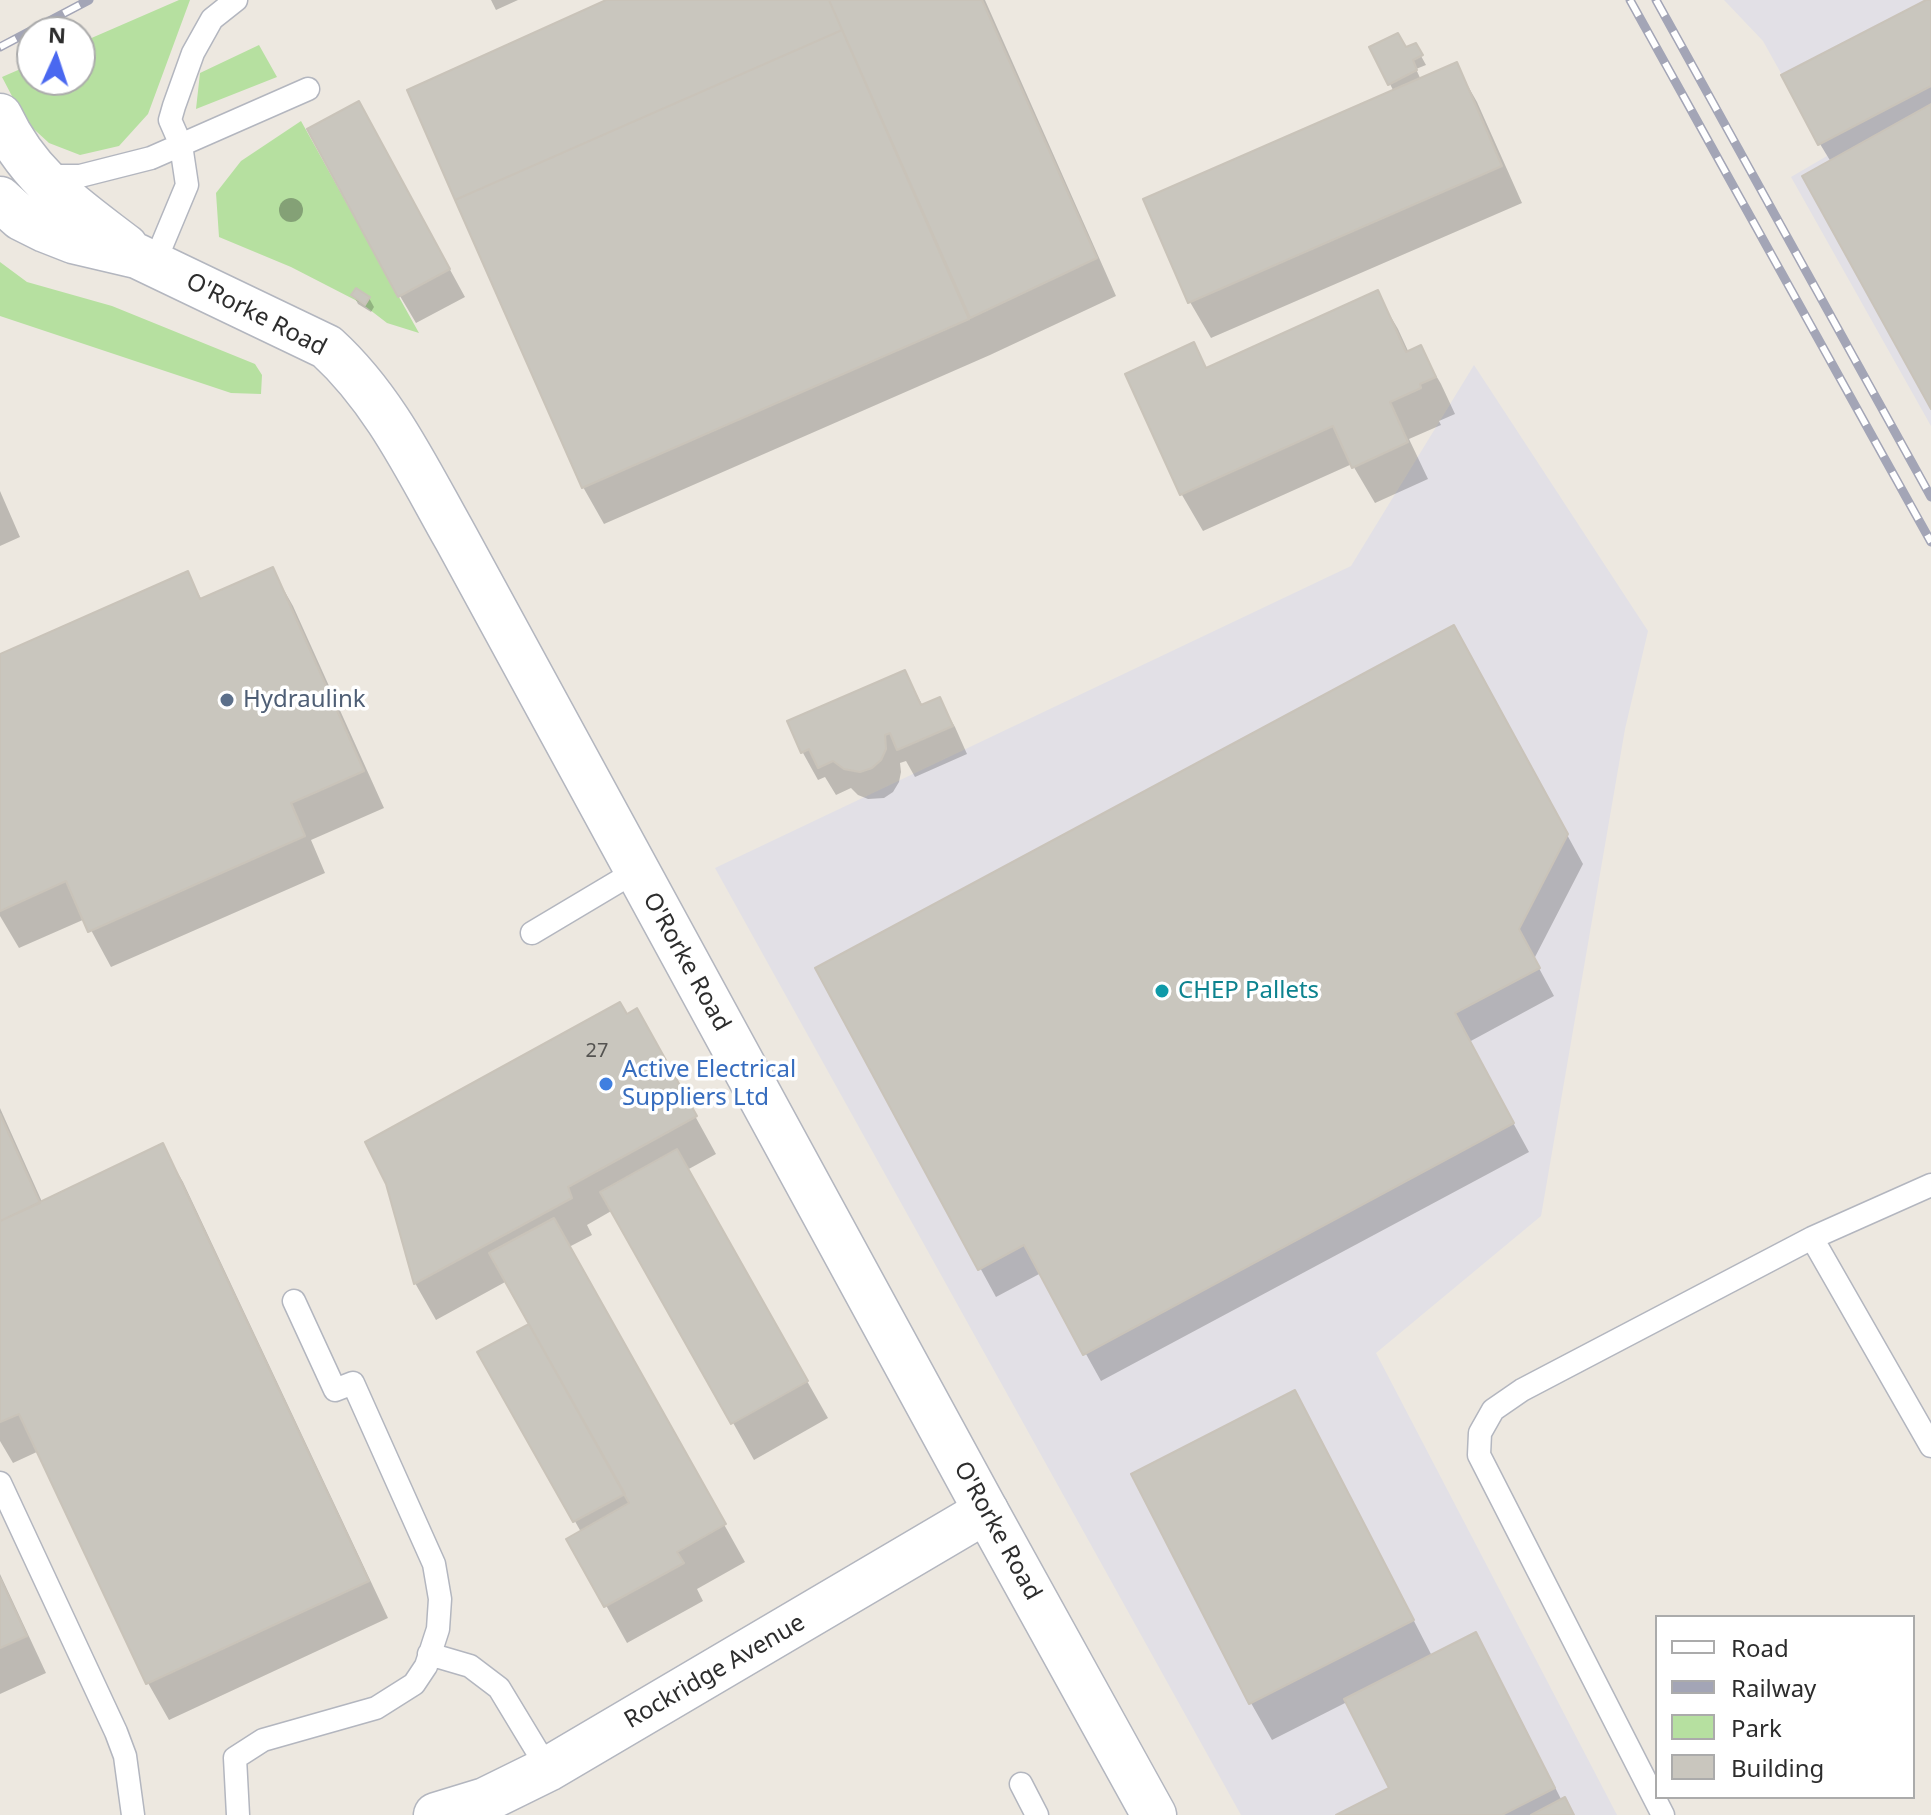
<!DOCTYPE html>
<style>
body{margin:0}
#map{position:relative;width:1931px;height:1815px;overflow:hidden;background:#ede8e0;font-family:"Noto Sans",sans-serif}
canvas{display:block}
.legend{position:absolute;left:1655px;top:1615px;width:260px;height:184px;box-sizing:border-box;background:#fff;border:2px solid #ababab;margin:0;padding:10px 14px;list-style:none;font-size:24px;color:#2d2d2d}
.legend li{display:flex;align-items:center;gap:16px;height:40px}
.legend b{width:40px;border:2px solid #ababab}
.north{position:absolute;left:16px;top:16px;width:80px;height:80px;box-sizing:border-box;background:#fff;border:2px solid #ababab;border-radius:50%;rotate:3deg;font-size:22px;font-weight:700;line-height:32px;text-align:center;color:#2d2d2d}
.north::after{content:'';display:block;margin:auto;width:28px;height:36px;background:#4a68f0;clip-path:polygon(50% 0,100% 100%,50% 72%,0 100%)}
</style>
<div id="map">
<canvas width="1931" height="1815"></canvas>
<ul class="legend">
<li><b style="height:10px;background:#fff"></b>Road</li>
<li><b style="height:10px;background:#a3a5b6"></b>Railway</li>
<li><b style="height:22px;background:#b6e0a0"></b>Park</li>
<li><b style="height:22px;background:#c9c6be"></b>Building</li>
</ul>
<div class="north">N</div>
</div>
<script>
const context = document.querySelector('canvas').getContext('2d');
context.lineJoin = 'round';
function fill(path, color) { context.fillStyle = color; context.fill(path, 'evenodd'); }
function trace(path, color, width, dash) { context.strokeStyle = color; context.lineWidth = width; context.lineCap = dash ? 'butt' : 'round'; context.setLineDash(dash || []); context.stroke(path); }
function label(font, color, halo, rows, align = 'center') {
  context.font = font + ' "Noto Sans",sans-serif'; context.lineWidth = 7; context.setLineDash([]); context.textBaseline = 'middle'; context.strokeStyle = halo; context.fillStyle = color; for (const [text, x, y, turn = 0] of rows) {
    context.save(); context.translate(x, y); context.rotate((+turn || 0) * Math.PI / 180); context.textAlign = isNaN(turn) ? turn : align; if (halo) context.strokeText(text, 0, 0); context.fillText(text, 0, 0); context.restore();
  }
}
const industrial = new Path2D(`
 M1724 0H1931V426L1791 177 1827 156 1763 41Z
 M1474 365 1648 631 1625 729 1541 1216 1376 1353 1617 1815H1241L715 868 1351 566Z`);
const green = new Path2D(`
 M179 0H190L148 114 119 146 80 155 49 143 25 121 2 77 32 64V80H80V43Z
 M259 45 277 77 196 109 200 73Z
 M301 121 419 333 387 323 361 303 291 267 219 237 216 193 241 161Z
 M0 262 27 282 112 306 255 364 262 375 261 394 231 393 0 316Z`);
const shadow = new Path2D(`
 M491 0H518L496 10Z
 M613 0H985L1116 296 990 355 604 524 583 487 409 91Z
 M1930 0H1931V405L1831 162 1820 144Z
 M1415 45 1426 65 1416 69 1421 80 1456 65 1477 102 1522 203 1211 338 1190 302 1394 92 1390 84 1406 50Z
 M374 131 465 297 416 323 400 296Z
 M1377 293 1398 329 1409 353 1420 348 1441 384 1455 414 1439 421 1441 425 1409 439 1428 479 1375 503 1352 464 1203 531 1182 495 1127 375 1193 345 1208 370Z
 M354 296 369 298 374 307 371 312 358 304Z
 M0 491 20 537 0 546Z
 M272 569 293 606 384 808 311 840 325 873 111 967 85 919 19 948 0 916V657L187 574 202 600Z
 M1469 655 1583 864 1534 959 1554 996 1469 1042 1529 1152 1101 1381 1041 1273 996 1297 817 969Z
 M904 672 923 706 939 700 955 727 967 754 915 777 906 761 900 763 901 772 899 782 893 792 884 798 868 799 858 795 851 788 836 795 825 777 818 780 803 753 789 722Z
 M626 1016 657 1047 716 1154 687 1170 828 1418 754 1460 613 1210 587 1225 592 1235 569 1247 745 1562 697 1589 703 1601 627 1643 569 1539 581 1532 480 1353 532 1324 507 1281 436 1320 415 1283 388 1183Z
 M0 1108 43 1204 162 1146 183 1182 388 1618 169 1720 148 1683 39 1451 13 1463 0 1441Z
 M1294 1393 1315 1429 1432 1656 1496 1671 1562 1801 1573 1815H1340L1392 1788 1347 1702 1272 1740 1251 1703 1133 1475Z
 M0 1574 46 1673 0 1694Z`);
const building = new Path2D(`
 M606 0H829L842 30 455 200 407 90Z
 M829 0H982L1097 258 970 318Z
 M1926 0H1931V86L1818 145 1781 75Z
 M842 30 969 319 582 488 455 200Z
 M1398 33 1406 47 1416 43 1423 55 1413 60 1417 70 1388 85 1369 47Z
 M1457 62 1502 166 1188 303 1143 199Z
 M359 101 450 269 398 297 307 129Z
 M1931 104V409L1802 176Z
 M356 288 370 297 365 305 351 295Z
 M1378 290 1406 352 1421 345 1436 377 1420 384 1421 388 1390 402 1408 442 1352 468 1333 426 1180 495 1125 374 1194 342 1206 368Z
 M273 567 364 771 291 803 305 836 88 932 66 881 0 911V654L188 571 200 599Z
 M1454 625 1568 834 1519 929 1540 968 1455 1013 1514 1123 1083 1355 1024 1245 978 1270 815 968Z
 M905 670 921 705 940 697 953 726 897 750 890 733 885 735 886 749 881 760 872 768 860 772 844 769 833 761 818 768 809 749 801 753 787 721Z
 M620 1002 627 1014 637 1008 697 1116 568 1187 572 1198 414 1284 386 1184 365 1142Z
 M0 1114 40 1203 0 1221Z
 M163 1143 369 1581 146 1684 19 1414 0 1422V1221Z
 M677 1149 808 1381 731 1424 600 1192Z
 M554 1218 726 1524 677 1552 684 1563 604 1607 566 1539 629 1503 489 1253Z
 M529 1324 625 1494 573 1522 477 1352Z
 M1295 1390 1414 1620 1249 1704 1131 1474Z
 M0 1578 27 1636 0 1648Z
 M1476 1632 1555 1788 1502 1815H1336L1389 1788 1344 1699Z
 M1565 1797 1574 1815H1531Z`);
const service = new Path2D(`
 M44 176H80L151 158 308 89
 M154 264 187 185 181 145 170 120 174 106 193 53 212 19 236 0
 M532 933 636 871
 M1812 1238 1931 1446
 M0 1483 116 1732 125 1756 133 1815
 M429 1654 470 1666 499 1688 548 1769
 M1021 1784 1037 1815
 M238 1815 235 1758 263 1740 376 1708 414 1684 426 1666 438 1629 440 1599 434 1564 353 1383 335 1390 294 1301
 M1663 1815 1479 1455 1480 1433 1493 1410 1522 1390 1812 1238 1931 1185`);
const minor = new Path2D(`
 M436 1815 485 1800 548 1769 986 1511`);
const tertiary = new Path2D(`
 M0 116C29 178 74 207 126 247
 M0 199 21 218 45 230 73 241 137 256 327 347C385 400 418 471 456 538L986 1511 1154 1815`);
const rail = new Path2D(`
 M1630 0 1931 542
 M1656 0 1931 497
 M0 47 89 0`);
const trees = [
 [291,210]
];
const markers = [
 [227,700,8,"#5c6f8a"],
 [1162,991,8,"#0f9aa8"],
 [606,1084,8,"#3f7fe0"]
];
const numberNames = [
 ["27",597,1051]
];
const streetNames = [
 ["O'Rorke Road",256,315,27],
 ["O'Rorke Road",686,962,61],
 ["O'Rorke Road",997,1531,61],
 ["Rockridge Avenue",715,1672,-30]
];
const serviceNames = [
 ["Hydraulink",243,700]
];
const cultureNames = [
 ["CHEP Pallets",1178,991]
];
const shopNames = [
 ["Active Electrical",622,1070],
 ["Suppliers Ltd",622,1098]
];
fill(industrial, '#e2e0e6');
fill(green, '#b6e0a0');
fill(shadow, '#0003');
fill(building, '#c9c6be');
trace(building, '#c9c3b9', 2);
trace(service, '#b3b6bf', 25);
trace(minor, '#b3b6bf', 47);
trace(tertiary, '#b3b6bf', 47);
trace(service, '#fff', 22);
trace(minor, '#fff', 44);
trace(tertiary, '#fff', 44);
trace(rail, '#a3a5b6', 9);
trace(rail, '#fff', 6, [18]);
context.fillStyle = '#84a176';
for (const [x, y] of trees) { context.beginPath(); context.arc(x, y, 12, 0, 2 * Math.PI); context.fill(); }
for (const [x, y, r, color] of markers) { const dot = new Path2D(); dot.arc(x, y, r, 0, 2 * Math.PI); context.fillStyle = color; context.fill(dot); trace(dot, '#fff', 3); }
label('20px', '#545351', null, numberNames);
label('24px', '#2d2d2d', '#fff', streetNames);
label('24px', '#4e5e75', '#fff', serviceNames, 'left');
label('24px', '#0d838f', '#fff', cultureNames, 'left');
label('24px', '#366cbe', '#fff', shopNames, 'left');
</script>
